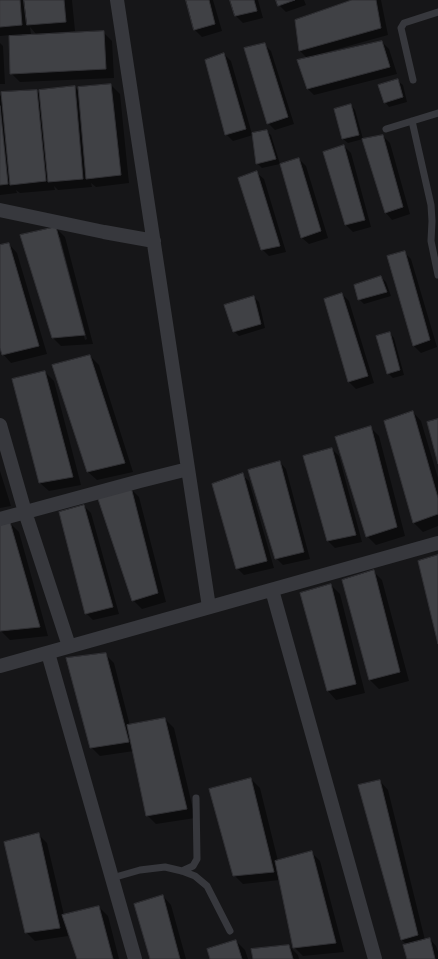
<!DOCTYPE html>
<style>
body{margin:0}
canvas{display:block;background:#161618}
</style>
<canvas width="438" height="959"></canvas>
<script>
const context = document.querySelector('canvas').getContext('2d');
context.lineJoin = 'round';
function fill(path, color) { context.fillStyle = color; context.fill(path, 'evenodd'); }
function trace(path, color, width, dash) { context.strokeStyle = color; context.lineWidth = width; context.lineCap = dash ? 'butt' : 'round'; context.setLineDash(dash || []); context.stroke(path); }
const shadow = new Path2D(`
 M0 0H72L75 31 36 34 30 27 31 34H22V36L103 32 112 41 114 78 20 82 11 73 10 35 0 36Z
 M187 0H213L222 31 202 37 195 30Z
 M231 0H258L263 18 243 23 236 16Z
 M277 0H304L306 5 286 12 279 5Z
 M355 0H381L388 35 316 55 317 57 382 42 389 49 397 74 314 95 307 88 308 59 300 51 296 21Z
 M0 43 3 46 5 84H0Z
 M264 44 271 51 294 124 275 130 268 123Z
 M224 54 231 61 252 134 266 131 271 135 280 164 262 168 257 163 253 135 233 141 226 134Z
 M398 81 403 85 407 102 389 107 385 102Z
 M111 85 120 94 129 183 96 187 91 183 92 187 58 190 54 186 55 190 20 193 16 190 17 193 0 195V95L2 97 37 91 41 95V91L75 87 79 91Z
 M351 105 355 110 363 139 348 143 343 139 335 109Z
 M383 136 390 143 410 214 392 220 386 213 364 140Z
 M344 146 351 153 371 227 353 232 346 225Z
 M299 159 306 166 328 238 309 244 302 238Z
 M257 173 264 179 286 252 269 256 262 249Z
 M56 228 65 237 93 344 61 346 53 338ZM58 237H60L87 339 85 340Z
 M9 244 17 253 47 354 11 363 3 354 0 345V246Z
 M404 252 411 259 437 347 421 353 414 346 388 257Z
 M381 277 386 282 391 296 364 304 359 299Z
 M342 294 349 301 374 383 356 389 349 382 325 299Z
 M254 297 259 302 265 328 239 336 234 331Z
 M390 333 394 338 404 375 393 378 388 373Z
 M90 356 99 365 133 472 97 480 88 472Z
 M45 372 54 381 81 485 49 491 40 483Z
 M413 412 421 421 438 478V526L423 532 414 523 386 422Z
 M370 427 379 436 405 536 376 545 367 536Z
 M332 449 339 456 362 542 335 548 328 541Z
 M280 462 286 469 310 559 283 565 276 558Z
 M0 471 11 506 0 508Z
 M242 475 249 481 274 568 244 575 237 568Z
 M130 488 139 497 166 602 142 609 133 600Z
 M84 506 91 513 119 614 93 620 86 613Z
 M10 523 19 532 48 636 10 640 1 631 0 628V526Z
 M373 571 382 580 409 681 379 689 370 680 343 581Z
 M331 585 340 594 365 693 336 700 328 691Z
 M105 654 114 663 130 726 165 719 174 728 195 818 156 824 147 815 134 751 100 756 91 747Z
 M251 779 260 788 278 861 311 852 320 861 344 952 303 956 294 947 280 880 243 884 234 875Z
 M380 781 388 790 425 940 430 939 436 946 438 952V959H408L407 945 402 940Z
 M38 834 47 843 64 915 99 907 108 916 119 959H78L69 931 67 932 68 936 35 941 26 932Z
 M163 896 171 905 186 959H151Z
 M236 941 245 950 248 959H211Z
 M289 946 298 955 299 959H254Z`);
const building = new Path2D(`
 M0 0H20L22 25 0 27Z
 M24 0H64L66 22 27 25Z
 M186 0H209L215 24 194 30Z
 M230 0H254L257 11 235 16Z
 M276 0H295L278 6Z
 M352 0H376L381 28 299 51 295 20Z
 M104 31 106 69 10 74 9 36Z
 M382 41 390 67 307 89 297 60Z
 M265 43 288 117 267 124 244 48Z
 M224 53 246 129 225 135 205 60Z
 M398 79 403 97 384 103 378 85Z
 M111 84 121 175 86 179 78 87Z
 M75 86 83 179 48 182 39 90Z
 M37 90 46 181 10 185 1 92Z
 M351 104 359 135 342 139 334 109Z
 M0 106 8 184 0 185Z
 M267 130 276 159 256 164 252 133Z
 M383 135 403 207 385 213 362 139Z
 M344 145 365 220 345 225 323 152Z
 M299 158 321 231 301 238 280 164Z
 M257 171 280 246 261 250 238 178Z
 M56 227 85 335 52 338 20 235Z
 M9 243 39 346 2 355 0 348V245Z
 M405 251 430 340 413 346 387 256Z
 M381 276 387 292 358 300 354 285Z
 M342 293 368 376 348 382 324 299Z
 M254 296 261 324 233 332 224 305Z
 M390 332 400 370 387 374 376 336Z
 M90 355 125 463 87 472 52 365Z
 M45 371 73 477 39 483 12 379Z
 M413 411 438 498V514L413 523 384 421Z
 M438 419V464L427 422Z
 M371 426 397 527 366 537 335 437Z
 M332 448 356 535 327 541 303 456Z
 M280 461 304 552 275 559 248 470Z
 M243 473 267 561 236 569 212 484Z
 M131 487 158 593 132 601 97 496Z
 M84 505 113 607 85 614 59 512Z
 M10 522 40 627 0 631V525Z
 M438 555V644L418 561Z
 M374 570 400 672 369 680 342 580Z
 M331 584 356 684 327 691 300 593Z
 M106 653 129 742 90 748 66 658Z
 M165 718 187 809 146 816 127 725Z
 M251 778 274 872 233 876 209 789Z
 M380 780 418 935 401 940 358 785Z
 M39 833 60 928 25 933 4 842Z
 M312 851 336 943 293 948 275 861Z
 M163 895 180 959H150L134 904Z
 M99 906 113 959H77L62 915Z
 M430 938 435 959H407L403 945Z
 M236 940 242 959H210L207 949Z
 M289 945 293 959H253L251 949Z`);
const lane = new Path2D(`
 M413 80 401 28 404 23 438 12
 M412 121 431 205 432 221 431 241 438 275
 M386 129 438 113
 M182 871 193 866 197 859 196 798
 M112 878 140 870 165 867 182 871 195 876 207 886 230 931`);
const street = new Path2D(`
 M117 0 209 607
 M0 210 104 232 154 241
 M0 425 25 512 69 646
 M0 519 140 481 188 469
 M272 590 375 959
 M48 653 135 959
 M0 666 438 543`);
fill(shadow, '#0007');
fill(building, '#404145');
trace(building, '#303034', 1);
trace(lane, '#37383d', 7);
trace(street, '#37383d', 14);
</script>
